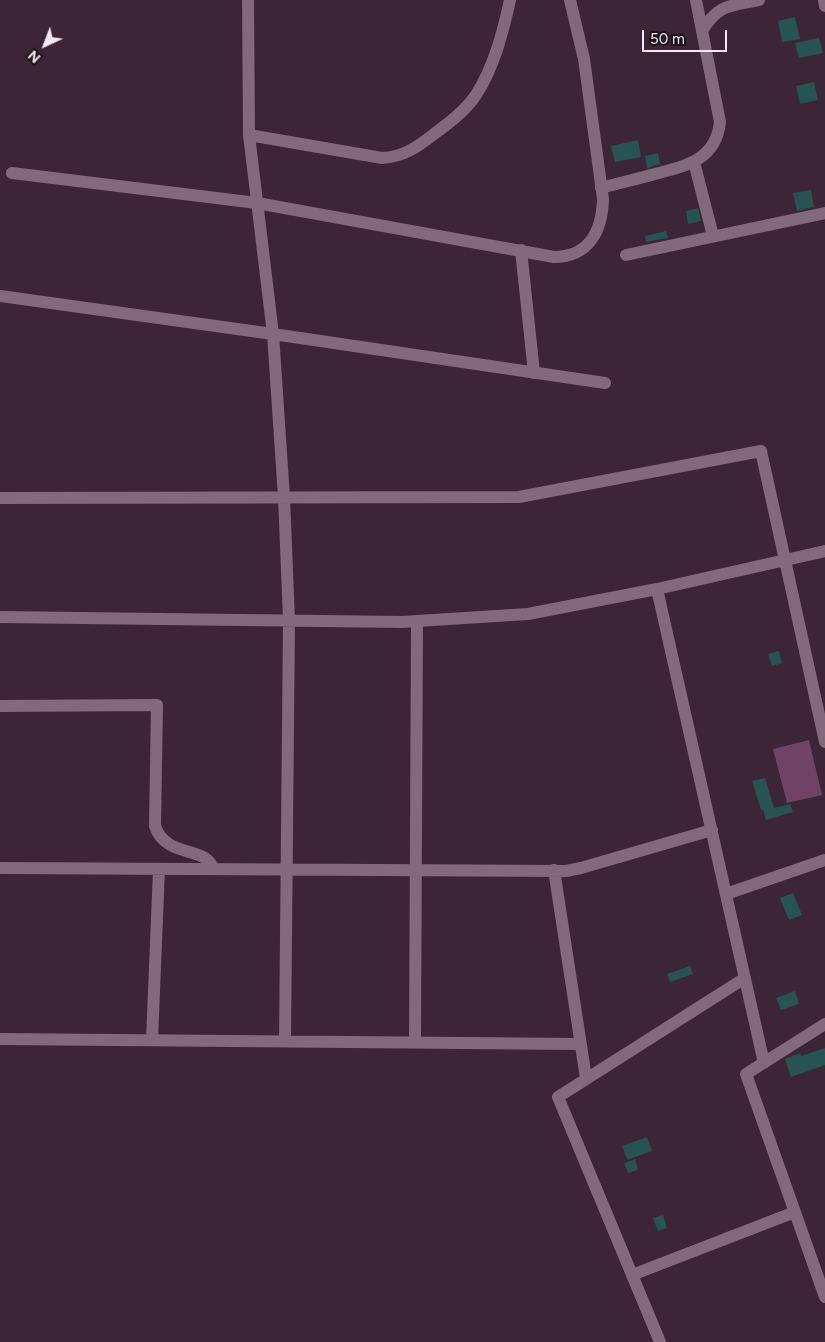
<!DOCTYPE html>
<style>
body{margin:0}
#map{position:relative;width:825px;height:1342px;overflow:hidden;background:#3b2536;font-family:Figtree,sans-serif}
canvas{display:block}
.north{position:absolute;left:20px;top:20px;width:50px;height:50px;-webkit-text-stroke:4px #1c121a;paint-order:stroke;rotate:223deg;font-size:14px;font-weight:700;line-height:20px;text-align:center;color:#f7e8f3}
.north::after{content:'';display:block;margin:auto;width:18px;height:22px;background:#f7e8f3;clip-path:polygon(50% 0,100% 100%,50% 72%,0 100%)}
.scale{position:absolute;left:642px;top:30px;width:85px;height:22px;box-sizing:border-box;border:2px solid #f7e8f3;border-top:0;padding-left:6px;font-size:15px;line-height:18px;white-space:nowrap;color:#f7e8f3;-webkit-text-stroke:4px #1c121a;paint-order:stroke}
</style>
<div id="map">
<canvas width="825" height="1342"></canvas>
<div class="north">N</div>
<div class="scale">50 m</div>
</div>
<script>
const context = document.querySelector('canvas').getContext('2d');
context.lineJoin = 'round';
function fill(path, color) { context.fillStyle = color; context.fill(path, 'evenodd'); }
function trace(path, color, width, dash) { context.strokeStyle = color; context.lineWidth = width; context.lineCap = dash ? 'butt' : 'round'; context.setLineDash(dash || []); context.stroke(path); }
const green = new Path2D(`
 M809 740 822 795 787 803 773 749Z`);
const building = new Path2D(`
 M795 17 800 39 782 42 778 21Z
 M819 38 823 53 799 58 795 43Z
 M814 82 818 100 800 104 796 86Z
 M638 140 641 157 615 162 611 146Z
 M658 153 660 164 647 168 645 156Z
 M811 190 814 207 797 211 793 193Z
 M698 208 701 221 688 224 686 211Z
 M666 231 668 238 646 242 645 236Z
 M779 651 782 663 772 666 768 654Z
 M765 778 774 808 790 804 793 812 766 820 763 809 761 810 752 781Z
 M793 893 802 915 789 920 780 898Z
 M690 966 693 974 670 982 667 974Z
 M795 991 799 1004 781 1010 776 998Z
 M825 1048V1065L791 1077 785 1059 800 1053 801 1056Z
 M647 1137 652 1151 627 1160 622 1146Z
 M635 1159 638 1170 628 1173 624 1163Z
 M663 1215 667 1228 658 1231 653 1218Z`);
const minor = new Path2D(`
 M248 0 249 135 273 334 284 497 289 620 285 1041
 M824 0 825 6
 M702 31C718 4 730 6 759 0
 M249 135 382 158C404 157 417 147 434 134 449 123 465 111 476 95 494 67 503 32 510 0
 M694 162 713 236
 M12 173 257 203 554 257C589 257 602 231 603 199L584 59 570 0
 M601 188C619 183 637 179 655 174 686 166 716 160 720 122L696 0
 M521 250 534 373
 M626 255 825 213
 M0 296 273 334 605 383
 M0 498 519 497 761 451 825 742
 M657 589 764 1063
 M0 617 402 622 528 614 657 589 825 551
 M0 706 157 705 155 826C166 859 207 845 213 869
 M0 868 566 871 581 868 712 830
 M554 870 586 1078
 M726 894 825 860
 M825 1024 746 1074 825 1297
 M0 1039 580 1044
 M152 1040 159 869
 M415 1042 417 621
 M632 1275 795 1212
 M660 1342 558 1097 745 978`);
fill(green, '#704266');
fill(building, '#265453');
trace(minor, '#82697b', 12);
</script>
